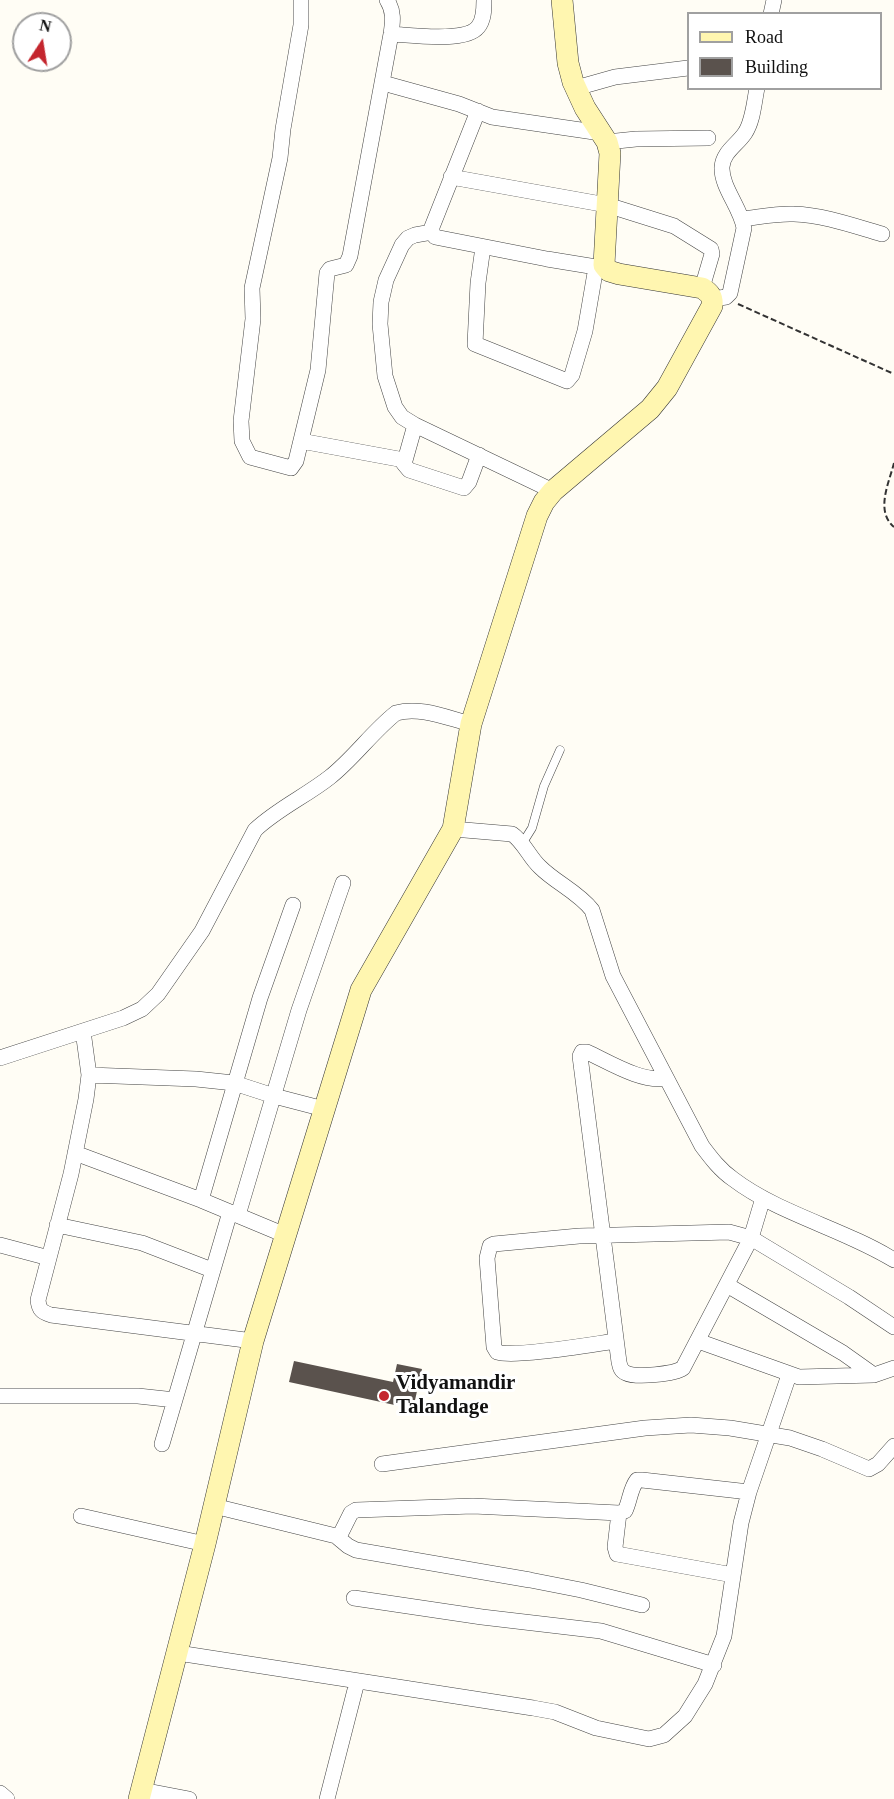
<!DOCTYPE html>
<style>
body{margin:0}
#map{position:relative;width:894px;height:1799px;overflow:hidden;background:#fffdf5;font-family:"Times New Roman",serif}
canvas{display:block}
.legend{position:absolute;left:687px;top:12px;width:195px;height:78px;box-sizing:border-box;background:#fff;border:2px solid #a0a0a0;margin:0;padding:8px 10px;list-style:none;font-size:18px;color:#111}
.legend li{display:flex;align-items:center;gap:12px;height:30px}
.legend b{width:30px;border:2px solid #a0a0a0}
.north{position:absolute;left:12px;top:12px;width:60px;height:60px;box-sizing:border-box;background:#fff;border:2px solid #a0a0a0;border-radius:50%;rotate:12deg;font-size:16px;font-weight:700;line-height:24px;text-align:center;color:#111}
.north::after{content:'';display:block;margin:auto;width:21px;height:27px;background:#c4262e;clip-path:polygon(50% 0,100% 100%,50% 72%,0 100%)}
</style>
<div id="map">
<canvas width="894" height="1799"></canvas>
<ul class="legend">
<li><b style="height:8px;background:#fff6b0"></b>Road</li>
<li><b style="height:16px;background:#5a524d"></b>Building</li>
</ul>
<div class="north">N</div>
</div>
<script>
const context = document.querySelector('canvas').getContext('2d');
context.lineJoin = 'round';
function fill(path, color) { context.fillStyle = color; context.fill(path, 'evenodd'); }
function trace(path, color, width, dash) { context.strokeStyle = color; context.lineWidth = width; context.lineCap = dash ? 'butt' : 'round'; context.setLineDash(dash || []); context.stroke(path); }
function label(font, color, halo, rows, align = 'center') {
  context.font = font + ' "Times New Roman",serif'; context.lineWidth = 6; context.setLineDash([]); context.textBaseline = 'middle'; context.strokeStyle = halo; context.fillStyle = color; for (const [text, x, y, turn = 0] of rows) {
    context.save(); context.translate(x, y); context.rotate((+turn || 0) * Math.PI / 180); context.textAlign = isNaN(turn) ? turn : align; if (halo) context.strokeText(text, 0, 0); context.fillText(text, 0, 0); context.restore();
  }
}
const building = new Path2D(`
 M294 1361 393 1382 397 1364 422 1369 413 1409 289 1382Z`);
const path = new Path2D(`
 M738 304 894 374
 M894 463C889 483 875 511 894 527`);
const lane = new Path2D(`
 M522 844 532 828 544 786 560 750`);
const street = new Path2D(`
 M301 0V25L283 129 280 158 252 288 253 319 241 421 242 441 250 457 291 468 296 461 318 370 327 273 330 269 346 265 350 256 391 34C393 21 394 11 387 0
 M771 14 774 0
 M391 34C410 35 466 43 478 27 484 20 484 9 484 0
 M383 83 459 104 492 117 601 133
 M576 88 615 77 688 68
 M478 111 432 227V232L435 237 547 259 596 267 604 265
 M607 142 636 139 708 138
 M451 177 607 205 674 226 711 249 712 254 702 288
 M742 219C760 217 777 213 794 214 824 215 854 226 882 234
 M432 232 415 235 408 238 402 245 386 280 381 302 380 324 385 376 395 407 402 417 415 425 553 491
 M483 247 478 283 475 344 567 381 572 375 585 331 596 267
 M713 299 726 297 730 293 744 228C741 208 721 187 722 167 723 152 737 145 745 133 753 121 754 103 757 88
 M415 425 404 464 409 470 464 488 469 482 479 455
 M301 441 404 460
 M453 829 512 834C524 842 529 857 540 867 556 883 578 892 592 910L613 976 702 1146C711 1158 720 1170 733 1179 779 1214 844 1229 894 1260
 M83 1031 89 1075 86 1099 71 1174 38 1300C39 1310 42 1312 51 1315L253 1341
 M0 1058 123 1018 142 1009 158 994 202 931 255 830C277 809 306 796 330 777 354 758 372 732 396 713 420 706 447 718 471 724
 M89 1075 196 1079 234 1083 274 1096 324 1109
 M666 1078C642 1083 609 1062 587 1052H582L580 1056 619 1362C620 1367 621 1371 626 1373 636 1378 675 1374 683 1368L751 1238 763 1198
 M75 1153 201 1200 285 1235
 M201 1200 260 998 293 905
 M238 1215 299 1010 343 883
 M57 1225 142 1243 212 1270
 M0 1245 49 1258
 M727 1285 843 1353 874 1375
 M616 1341C594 1344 513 1358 497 1352L494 1347 487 1258 490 1246 494 1244 579 1236 729 1232 751 1238 849 1297 894 1327
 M698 1341 799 1377 874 1375 894 1368
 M0 1396H138L175 1400
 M162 1444 230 1212
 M382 1464 645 1428 691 1425 730 1428 790 1438 822 1449 869 1469 878 1464 894 1446
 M214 1506 336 1536 341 1533 351 1513 356 1510 473 1506 619 1513 625 1511C630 1501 630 1489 637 1480H642L749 1492
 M619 1513 615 1547 617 1554 733 1575
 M81 1516 205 1544
 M336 1536 348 1546 356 1550 530 1580 581 1590 642 1605
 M354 1598 482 1617 601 1631 714 1665
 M178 1653 533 1708 555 1712 596 1728 649 1739 664 1735 685 1716 705 1684 724 1636 741 1523 749 1492 789 1375
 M142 1790 189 1799
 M0 1793 7 1799
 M327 1799 357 1682`);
const secondary = new Path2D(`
 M139 1799 205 1544 253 1341 354 1013 361 990 453 829 471 724 537 516 544 502 553 491 650 409 667 388 712 306C713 297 710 293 702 288L619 274 609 271 604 265 610 153 607 142 585 108 573 82 568 63 562 0`);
const markers = [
 [384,1396,6,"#c4262e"]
];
const poiNames = [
 ["Vidyamandir",396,1384],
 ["Talandage",396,1408]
];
fill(building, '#5a524d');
trace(lane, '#444', 9);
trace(street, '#444', 16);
trace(secondary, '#333', 22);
trace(path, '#333', 2, [6, 3]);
trace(lane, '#fff', 8);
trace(street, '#fff', 15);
trace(secondary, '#fff6b0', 21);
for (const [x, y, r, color] of markers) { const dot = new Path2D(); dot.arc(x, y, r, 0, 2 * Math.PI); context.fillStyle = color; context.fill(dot); trace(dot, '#fff', 2); }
label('bold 21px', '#111', '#fff', poiNames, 'left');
</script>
